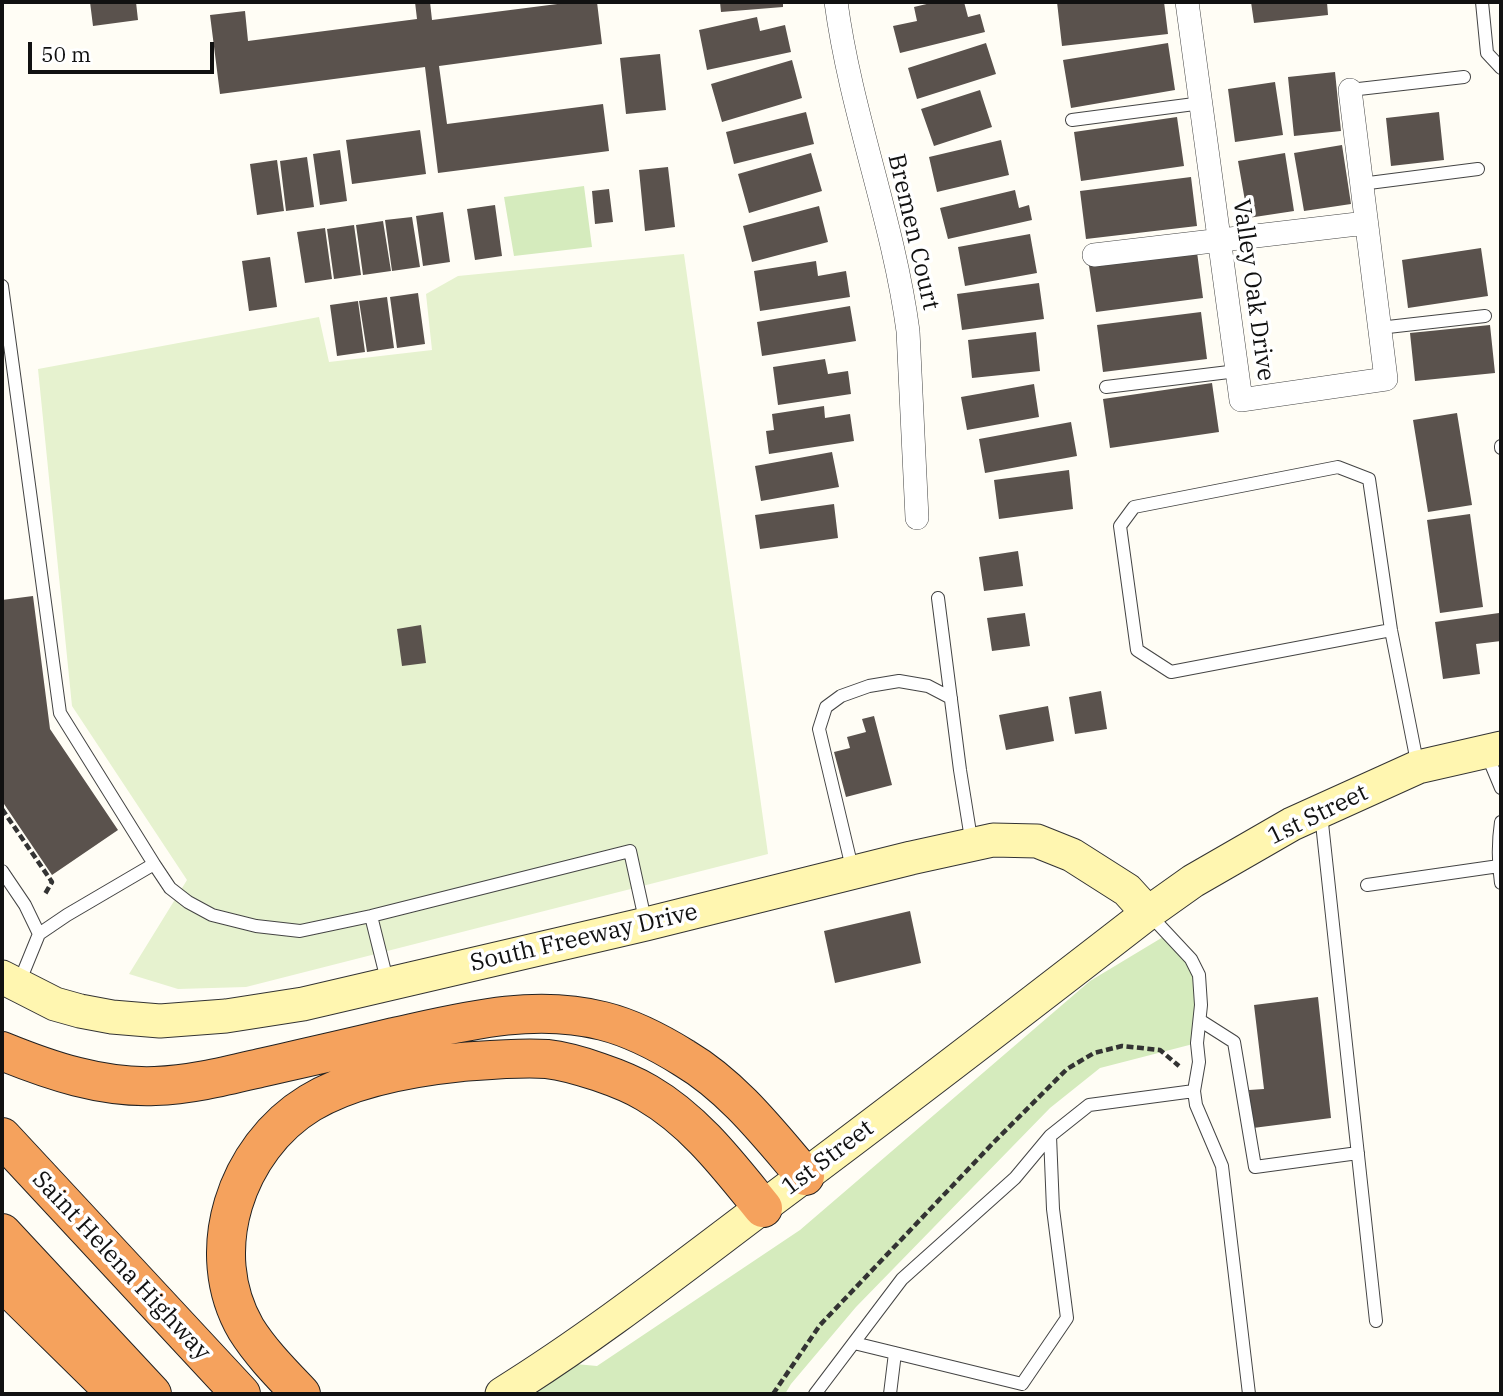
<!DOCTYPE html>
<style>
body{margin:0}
#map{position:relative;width:1503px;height:1396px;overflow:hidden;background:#fffdf5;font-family:"IBM Plex Serif",serif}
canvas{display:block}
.frame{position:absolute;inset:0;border:4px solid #111;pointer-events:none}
.scale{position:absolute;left:28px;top:42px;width:186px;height:32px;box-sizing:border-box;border:4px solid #111;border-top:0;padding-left:9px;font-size:21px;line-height:24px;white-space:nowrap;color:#111;-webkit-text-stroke:5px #fff;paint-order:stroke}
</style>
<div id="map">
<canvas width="1503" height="1396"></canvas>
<div class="frame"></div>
<div class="scale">50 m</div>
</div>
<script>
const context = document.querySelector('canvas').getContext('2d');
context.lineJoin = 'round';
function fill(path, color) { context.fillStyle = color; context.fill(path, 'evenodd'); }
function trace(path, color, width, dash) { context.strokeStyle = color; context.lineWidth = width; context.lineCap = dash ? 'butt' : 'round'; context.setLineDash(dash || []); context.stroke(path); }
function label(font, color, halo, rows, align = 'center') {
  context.font = font + ' "IBM Plex Serif",serif'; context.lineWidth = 7; context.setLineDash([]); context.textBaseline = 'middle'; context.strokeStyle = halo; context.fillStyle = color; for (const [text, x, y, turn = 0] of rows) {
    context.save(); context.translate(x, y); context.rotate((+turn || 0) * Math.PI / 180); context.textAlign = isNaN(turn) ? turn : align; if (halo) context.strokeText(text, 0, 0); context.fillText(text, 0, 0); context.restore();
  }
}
const green = new Path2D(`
 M584 186 592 247 514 256 504 197Z
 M1168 934 1199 975 1197 1043 1100 1068 1050 1108 856 1307 791 1384 785 1394H502L554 1362 597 1366 800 1230 1090 981Z`);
const pitch = new Path2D(`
 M684 254 768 854 246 987 178 989 129 974 187 880 72 706 38 369 319 317 329 362 432 350 426 294 458 276Z`);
const building = new Path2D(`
 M90 2H136L138 20 93 26Z
 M415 2H430L432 20 573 2H597L602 44 439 66 447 124 603 104 609 151 438 173 425 67 220 94 210 15 245 11 248 41 417 19Z
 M720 2H783V7L721 12Z
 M935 2H964L968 17 980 14 985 32 900 53 893 26 917 21 914 7Z
 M1057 2H1164L1168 34 1062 46Z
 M1251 2H1327L1328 15 1254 23Z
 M757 17 760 31 785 25 791 52 707 70 699 30Z
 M986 43 996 74 917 99 908 68Z
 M1168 43 1175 90 1071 108 1063 60Z
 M660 54 666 110 626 114 620 58Z
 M792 60 802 98 722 122 711 84Z
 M1335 72 1341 131 1294 136 1288 77Z
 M1275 82 1283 135 1235 142 1228 89Z
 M980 90 992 127 934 146 921 109Z
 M806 112 814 144 734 164 726 132Z
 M1439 112 1444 160 1391 166 1386 118Z
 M1177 117 1184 166 1081 181 1074 132Z
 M420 130 426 174 352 184 346 140Z
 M1001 140 1009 175 937 192 929 157Z
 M1342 145 1351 204 1304 211 1294 153Z
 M340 150 347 201 320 205 313 154Z
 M811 153 822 191 749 213 738 174Z
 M1285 153 1294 211 1248 218 1238 161Z
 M307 157 314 207 286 211 280 161Z
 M277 160 284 211 257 215 250 164Z
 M668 167 675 227 645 231 639 170Z
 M1191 177 1197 226 1086 239 1080 191Z
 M609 189 613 222 595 224 592 191Z
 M1015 190 1019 208 1029 205 1032 220 948 239 940 208Z
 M495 205 502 256 475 260 467 209Z
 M819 206 828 242 752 262 743 226Z
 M443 212 450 262 423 266 416 216Z
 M412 217 420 267 392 271 385 220Z
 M383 221 391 271 363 275 356 225Z
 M354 225 361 275 334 279 327 229Z
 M325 228 332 279 305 283 297 232Z
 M1030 234 1037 273 965 286 958 247Z
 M1481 248 1488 296 1408 308 1402 260Z
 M1197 252 1203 298 1096 312 1089 266Z
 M270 257 277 307 249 311 242 261Z
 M816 261 818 276 846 271 850 297 760 311 754 271Z
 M1039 283 1044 319 962 330 957 294Z
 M418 293 425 344 397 348 390 297Z
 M387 297 394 348 367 352 359 301Z
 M358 301 365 352 337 356 330 305Z
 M850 306 856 341 762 356 757 322Z
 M1201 312 1207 359 1103 372 1097 325Z
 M1490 325 1495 373 1415 381 1410 333Z
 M1036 332 1040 371 972 378 968 340Z
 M825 359 828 374 848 371 851 394 778 405 773 367Z
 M1212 383 1219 432 1110 448 1103 399Z
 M1034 384 1039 417 967 430 961 397Z
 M824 406 825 418 850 414 854 441 769 454 766 431 774 430 772 414Z
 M1457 413 1472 505 1428 512 1413 420Z
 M1071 422 1077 456 985 473 979 439Z
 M832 452 839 487 761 501 755 466Z
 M1069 470 1073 509 999 519 994 480Z
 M834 504 838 538 760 549 755 515Z
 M1470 514 1483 607 1440 613 1427 520Z
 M1018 551 1023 586 984 591 979 557Z
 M33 596 50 729 118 830 52 875 2 801V600Z
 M1025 613 1030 646 992 651 987 618Z
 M1499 613 1501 641 1476 644 1480 674 1443 679 1435 622Z
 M421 625 426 663 402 666 397 629Z
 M1101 691 1107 729 1075 734 1069 697Z
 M1048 706 1054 741 1006 750 999 715Z
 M874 716 892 785 846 797 834 752 850 748 847 737 866 732 862 719Z
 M910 911 921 963 835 983 824 931Z
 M1318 997 1331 1118 1253 1128 1249 1090 1264 1089 1254 1005Z`);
const path = new Path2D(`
 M2 809 52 882 45 894
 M773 1394 820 1325 995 1141 1067 1069 1094 1053 1122 1046 1160 1050 1179 1066`);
const lane = new Path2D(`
 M1482 2 1487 53 1501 68
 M1350 90 1464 77
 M1072 120 1202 103
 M1361 184 1478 169
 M2 286 60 713 154 864 67 915 39 934 19 983
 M1379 328 1485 316
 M1106 387 1237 371
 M1501 446V448
 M938 598 960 770 972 845
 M1391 630 1171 672 1137 650 1120 526 1134 507 1338 467 1369 479 1391 630 1418 767
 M1486 752 1501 788
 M1321 814 1376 1321
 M1501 822C1498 842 1498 862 1501 883
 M154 864 170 888 188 902 212 915 256 926 300 931 371 916 630 851 646 924
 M2 871 25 905 39 934
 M853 872 819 729 826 707 841 696 869 686 899 681 928 686 951 698
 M1367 885 1499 866
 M371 916 388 984
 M1201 1021 1234 1042 1255 1167 1358 1153
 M1194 1091 1196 1105 1222 1166 1249 1394
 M854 1343 1022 1384 1067 1318 1053 1209 1050 1136
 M815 1394 902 1279 1015 1178 1050 1136 1089 1105 1194 1091 1199 1062 1197 1043 1201 1005 1199 975 1191 959 1148 913
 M890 1394 895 1353`);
const street = new Path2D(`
 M836 2C851 114 893 219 908 331L917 518
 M1187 2 1241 400 1386 379 1350 90
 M1094 255 1366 223`);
const secondary = new Path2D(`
 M2 977 55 1004 80 1011 112 1017 160 1021 226 1016 303 1004 646 924 911 858 993 840 1037 841 1072 855 1127 890 1148 913
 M502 1394C592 1338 675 1273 760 1209 891 1112 1019 1013 1148 913L1193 881 1292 824 1418 767 1501 748`);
const highway = new Path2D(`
 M2 1051C51 1071 102 1088 155 1086 190 1085 226 1076 260 1068 304 1058 349 1048 394 1037 462 1022 533 1003 603 1021 631 1028 660 1043 684 1058 733 1087 769 1134 805 1176
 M2 1137 241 1394
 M2 1233 152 1394
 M2 1281 117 1394
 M301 1394C282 1374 261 1353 246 1329 201 1252 236 1148 310 1103 353 1077 413 1067 462 1062 490 1060 519 1057 547 1059 574 1062 624 1079 647 1093 695 1121 728 1165 763 1208`);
const streetNames = [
 ["Bremen Court",913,232,77],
 ["Valley Oak Drive",1253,290,82],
 ["1st Street",1318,815,-26],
 ["South Freeway Drive",584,938,-13],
 ["1st Street",828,1158,-37],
 ["Saint Helena Highway",121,1266,47]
];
fill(green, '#d5ebbd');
fill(pitch, '#e6f2cf');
fill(building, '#5a524d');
trace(lane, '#444', 14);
trace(street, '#444', 24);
trace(secondary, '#333', 35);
trace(highway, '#222', 40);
trace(path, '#333', 4.5, [7, 3.5]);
trace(lane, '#fff', 12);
trace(street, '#fff', 23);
trace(secondary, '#fff6b0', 33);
trace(highway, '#f5a25d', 38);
label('24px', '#111', '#fff', streetNames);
</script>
